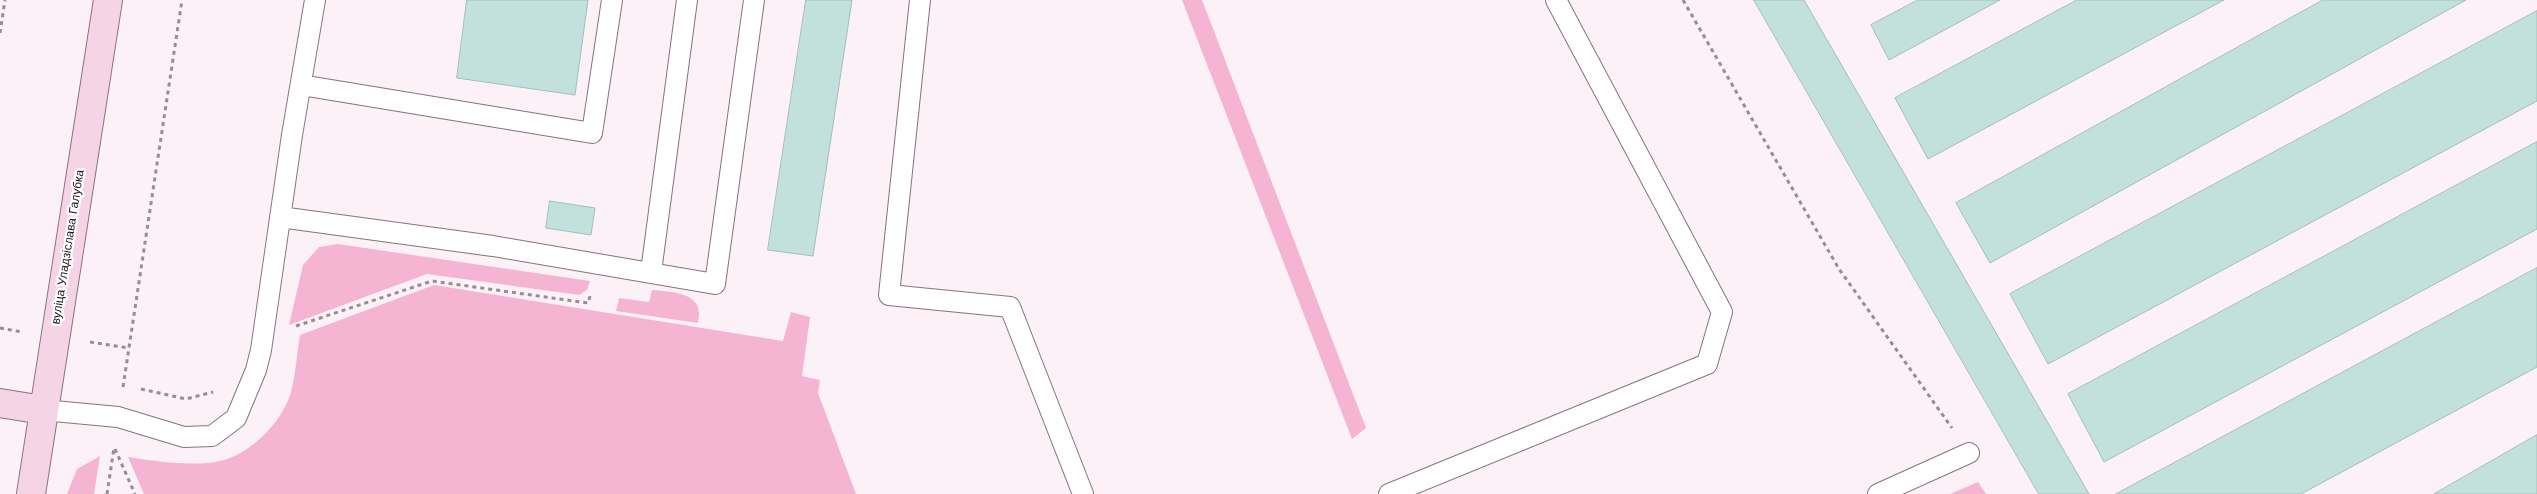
<!DOCTYPE html>
<meta charset="utf-8">
<style>
body{margin:0}
canvas{display:block;background:#fcf1f6}
</style>
<canvas width="2537" height="494"></canvas>
<script>
const context = document.querySelector('canvas').getContext('2d');
context.lineJoin = 'round';
function fill(path, color) { context.fillStyle = color; context.fill(path, 'evenodd'); }
function trace(path, color, width, dash) { context.strokeStyle = color; context.lineWidth = width; context.lineCap = dash ? 'butt' : 'round'; context.setLineDash(dash || []); context.stroke(path); }
function label(font, color, halo, rows, align = 'center') {
  context.font = font + ' "Work Sans",sans-serif'; context.lineWidth = 4.5; context.setLineDash([]); context.textBaseline = 'middle'; context.strokeStyle = halo; context.fillStyle = color; for (const [text, x, y, turn = 0] of rows) {
    context.save(); context.translate(x, y); context.rotate((+turn || 0) * Math.PI / 180); context.textAlign = isNaN(turn) ? turn : align; if (halo) context.strokeText(text, 0, 0); context.fillText(text, 0, 0); context.restore();
  }
}
const green = new Path2D(`
 M1182 0H1202L1366 428 1352 439Z
 M338 244 590 281 587 290 579 295 427 274 289 325 303 265 319 247Z
 M434 285 783 341 791 312 810 317 802 376 820 380 818 393 856 494H144L128 457C152 461 196 467 220 461 251 454 285 420 292 388 296 371 297 352 300 335Z
 M652 290C673 292 706 292 698 323L616 311 619 298 649 302Z
 M100 456 94 494H67L77 469Z
 M1978 482 1986 494H1950Z`);
const building = new Path2D(`
 M467 0H588L575 95 457 78Z
 M806 0H852L813 256 768 250Z
 M1754 0H1804L2089 494H2039Z
 M1918 0H2000L1889 60 1871 25Z
 M2077 0H2224L1928 159 1895 98Z
 M2323 0H2466L1990 263 1956 203Z
 M2537 11V101L2048 364 2010 294Z
 M2537 142V229L2104 462 2068 394Z
 M550 201 595 208 591 235 546 228Z
 M2537 268V367L2301 494H2116Z
 M2537 435V494H2434Z`);
const path = new Path2D(`
 M1683 0 1839 269 1952 428
 M0 33 5 0
 M296 326 432 281 588 303 591 293
 M0 328 22 332
 M90 342 129 348
 M123 387 182 0
 M141 389 186 399 213 392
 M115 449 135 494
 M107 494 114 448`);
const lane = new Path2D(`
 M920 0 889 295 1010 307 1083 494
 M301 85 592 133 612 0
 M280 217 493 246 715 284 754 0
 M651 272 687 0
 M43 410 118 417 184 437 212 436 236 418 256 370 261 350 292 135 315 0
 M1389 494 1707 364 1722 312 1556 0
 M1878 494 1969 453`);
const secondary = new Path2D(`
 M0 403 43 410
 M31 494 108 0`);
const streetNames = [
 ["вуліца Уладзіслава Галубка",68,247,-81]
];
fill(green, '#f5b5d2');
fill(building, '#c2e1dc');
trace(building, '#a1bfbb', 1);
trace(lane, '#89727c', 22);
trace(secondary, '#89727c', 30);
trace(path, '#978d92', 3, [4, 4]);
trace(lane, '#fff', 20);
trace(secondary, '#f5d4e5', 28);
label('12px', '#191014', '#fff', streetNames);
</script>
